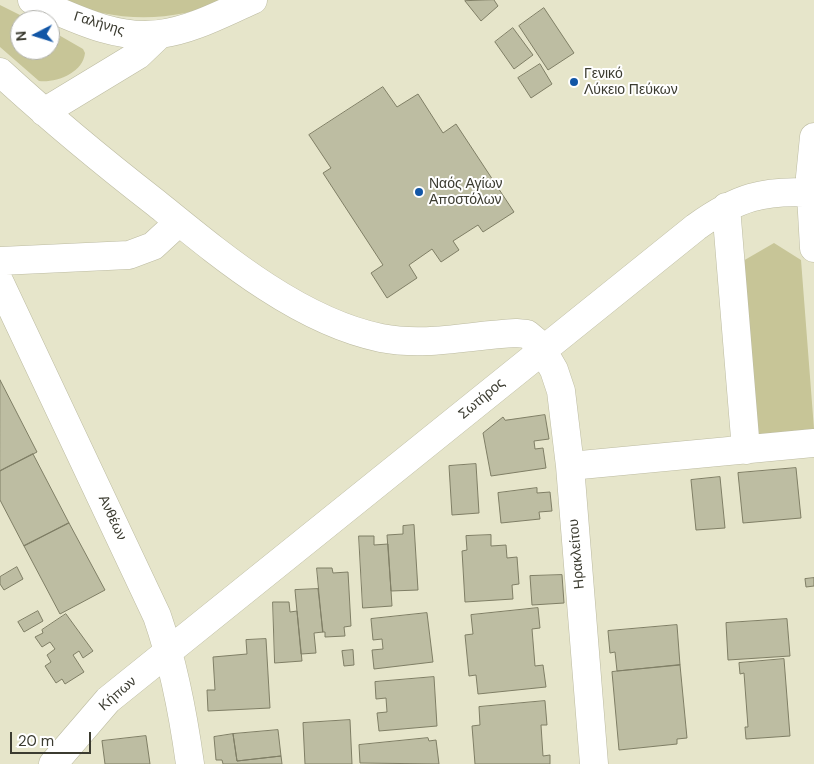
<!DOCTYPE html>
<meta charset="utf-8">
<style>
body{margin:0}
#map{position:relative;width:814px;height:764px;overflow:hidden;background:#e6e5ca;font-family:"DM Sans",sans-serif}
canvas{display:block}
.north{position:absolute;left:10px;top:10px;width:50px;height:50px;box-sizing:border-box;background:#fff;border:1px solid #b1b1ac;border-radius:50%;rotate:265deg;font-size:14px;font-weight:700;line-height:20px;text-align:center;color:#3b3b30}
.north::after{content:'';display:block;margin:auto;width:18px;height:22px;background:#1256a6;clip-path:polygon(50% 0,100% 100%,50% 72%,0 100%)}
.scale{position:absolute;left:10px;top:732px;width:81px;height:22px;box-sizing:border-box;border:2px solid #3b3b30;border-top:0;padding-left:6px;font-size:15px;line-height:18px;white-space:nowrap;color:#3b3b30;-webkit-text-stroke:4px #fff;paint-order:stroke}
</style>
<div id="map">
<canvas width="814" height="764"></canvas>
<div class="north">N</div>
<div class="scale">20 m</div>
</div>
<script>
const context = document.querySelector('canvas').getContext('2d');
context.lineJoin = 'round';
function fill(path, color) { context.fillStyle = color; context.fill(path, 'evenodd'); }
function trace(path, color, width, dash) { context.strokeStyle = color; context.lineWidth = width; context.lineCap = dash ? 'butt' : 'round'; context.setLineDash(dash || []); context.stroke(path); }
function label(font, color, halo, rows, align = 'center') {
  context.font = font + ' "DM Sans",sans-serif'; context.lineWidth = 4; context.setLineDash([]); context.textBaseline = 'middle'; context.strokeStyle = halo; context.fillStyle = color; for (const [text, x, y, turn = 0] of rows) {
    context.save(); context.translate(x, y); context.rotate((+turn || 0) * Math.PI / 180); context.textAlign = isNaN(turn) ? turn : align; if (halo) context.strokeText(text, 0, 0); context.fillText(text, 0, 0); context.restore();
  }
}
const green = new Path2D(`
 M60 0H227C171 23 116 23 60 0Z
 M0 5 30 20H20V50H50V30L83 49 85 53C83 73 56 83 39 81L0 47Z
 M774 243 801 260 814 429 750 435 736 265Z`);
const building = new Path2D(`
 M494 0 498 6 481 21 465 1Z
 M544 8 574 53 548 70 519 26Z
 M513 28 533 55 514 69 495 42Z
 M540 64 552 84 531 98 518 78Z
 M383 87 397 107 418 94 443 133 456 124 514 212 483 232 478 225 453 241 459 250 441 262 432 249 409 265 417 278 387 298 371 273 383 265 323 173 331 168 309 135Z
 M0 380 37 452 0 471Z
 M545 415 549 439 534 441 535 449 543 448 546 468 491 476 483 433 503 417 505 420Z
 M33 454 69 523 24 546 0 500V471Z
 M476 464 479 513 452 515 449 466Z
 M796 468 801 518 743 523 738 473Z
 M720 477 725 528 696 530 691 480Z
 M537 488V493L550 492 552 511 539 512 540 519 501 523 498 493Z
 M69 523 105 590 60 614 24 546Z
 M414 525 418 590 391 591 387 535 403 534V526Z
 M491 535V546L506 545 507 558 517 557 519 584 512 585 513 599 465 602 462 551 467 550 466 536Z
 M359 536H374V545L388 544 392 606 363 608Z
 M17 567 23 579 4 590 0 584V577Z
 M317 568H332L333 573 348 572 351 626 344 627 345 636 325 637V632H323Z
 M562 575 564 603 532 605 530 576Z
 M814 578V586L806 587 805 579Z
 M318 589 323 632 314 633 316 653 301 654 295 590Z
 M273 602H289L290 612 297 611 302 661 275 663Z
 M538 608 540 628 532 629 535 666 543 665 546 687 478 694 476 675 469 676 465 635 473 634 471 615Z
 M38 611 43 621 24 632 18 622Z
 M427 613 433 662 374 669 372 650 383 649 382 639 373 640 371 619Z
 M66 614 93 651 83 658 79 651 73 655 84 672 65 684 62 679 56 683 45 666 51 662 47 655 55 649 50 642 42 647 35 637 43 633 42 630Z
 M787 619 790 656 728 660 726 623Z
 M677 625 680 665 617 671 615 652 610 653 608 631Z
 M266 639 270 708 208 711 207 690H215L213 657 247 654 246 640Z
 M353 650 354 665 344 666 342 651Z
 M784 659 790 736 746 739 745 727H748L744 673 740 674 739 663Z
 M680 665 687 738 677 739V744L619 750 612 672Z
 M434 677 437 726 379 731 377 713 387 712 386 698 376 699 375 682Z
 M545 701 547 725H541L543 756 550 755V764H475L472 726 480 725 479 707Z
 M350 720 352 764H305L303 723Z
 M278 730 281 756 237 761 233 734Z
 M233 734 237 761 281 756 282 764H223L222 760H216L214 737Z
 M146 736 150 764H105L102 741Z
 M428 738 429 741 436 740 439 764 360 763 359 745Z`);
const street = new Path2D(`
 M32 0C72 17 115 40 160 34 192 30 223 13 253 0
 M0 72C50 118 102 161 156 203 220 255 298 321 381 338 427 347 470 335 516 333L527 334 539 344 554 370 561 391 570 466 594 764
 M44 112 138 55 160 34
 M814 137 810 177 814 248
 M726 207 746 450
 M0 261 129 255 153 246 179 222
 M0 283 157 616C174 665 183 713 190 764
 M570 466 814 443
 M53 764 108 700 696 227C736 198 764 189 814 193`);
const markers = [
 [574,82,5,"#1256a6"],
 [419,192,5,"#1256a6"]
];
const streetNames = [
 ["Γαλήνης",99,24,17],
 ["Σωτήρος",482,399,-40],
 ["Ανθέων",112,518,65],
 ["Ηρακλείτου",577,554,-95],
 ["Κήπων",118,694,-41]
];
const poiNames = [
 ["Γενικό",584,74],
 ["Λύκειο Πεύκων",584,90],
 ["Ναός Αγίων",429,184],
 ["Αποστόλων",429,200]
];
fill(green, '#c7c597');
fill(building, '#bdbda2');
trace(building, '#7f7e65', 1);
trace(street, '#bcbba1', 29);
trace(street, '#fff', 28);
for (const [x, y, r, color] of markers) { const dot = new Path2D(); dot.arc(x, y, r, 0, 2 * Math.PI); context.fillStyle = color; context.fill(dot); trace(dot, '#fff', 2); }
label('14px', '#3b3b30', '#fff', streetNames);
label('14px', '#3b3b30', '#fff', poiNames, 'left');
</script>
